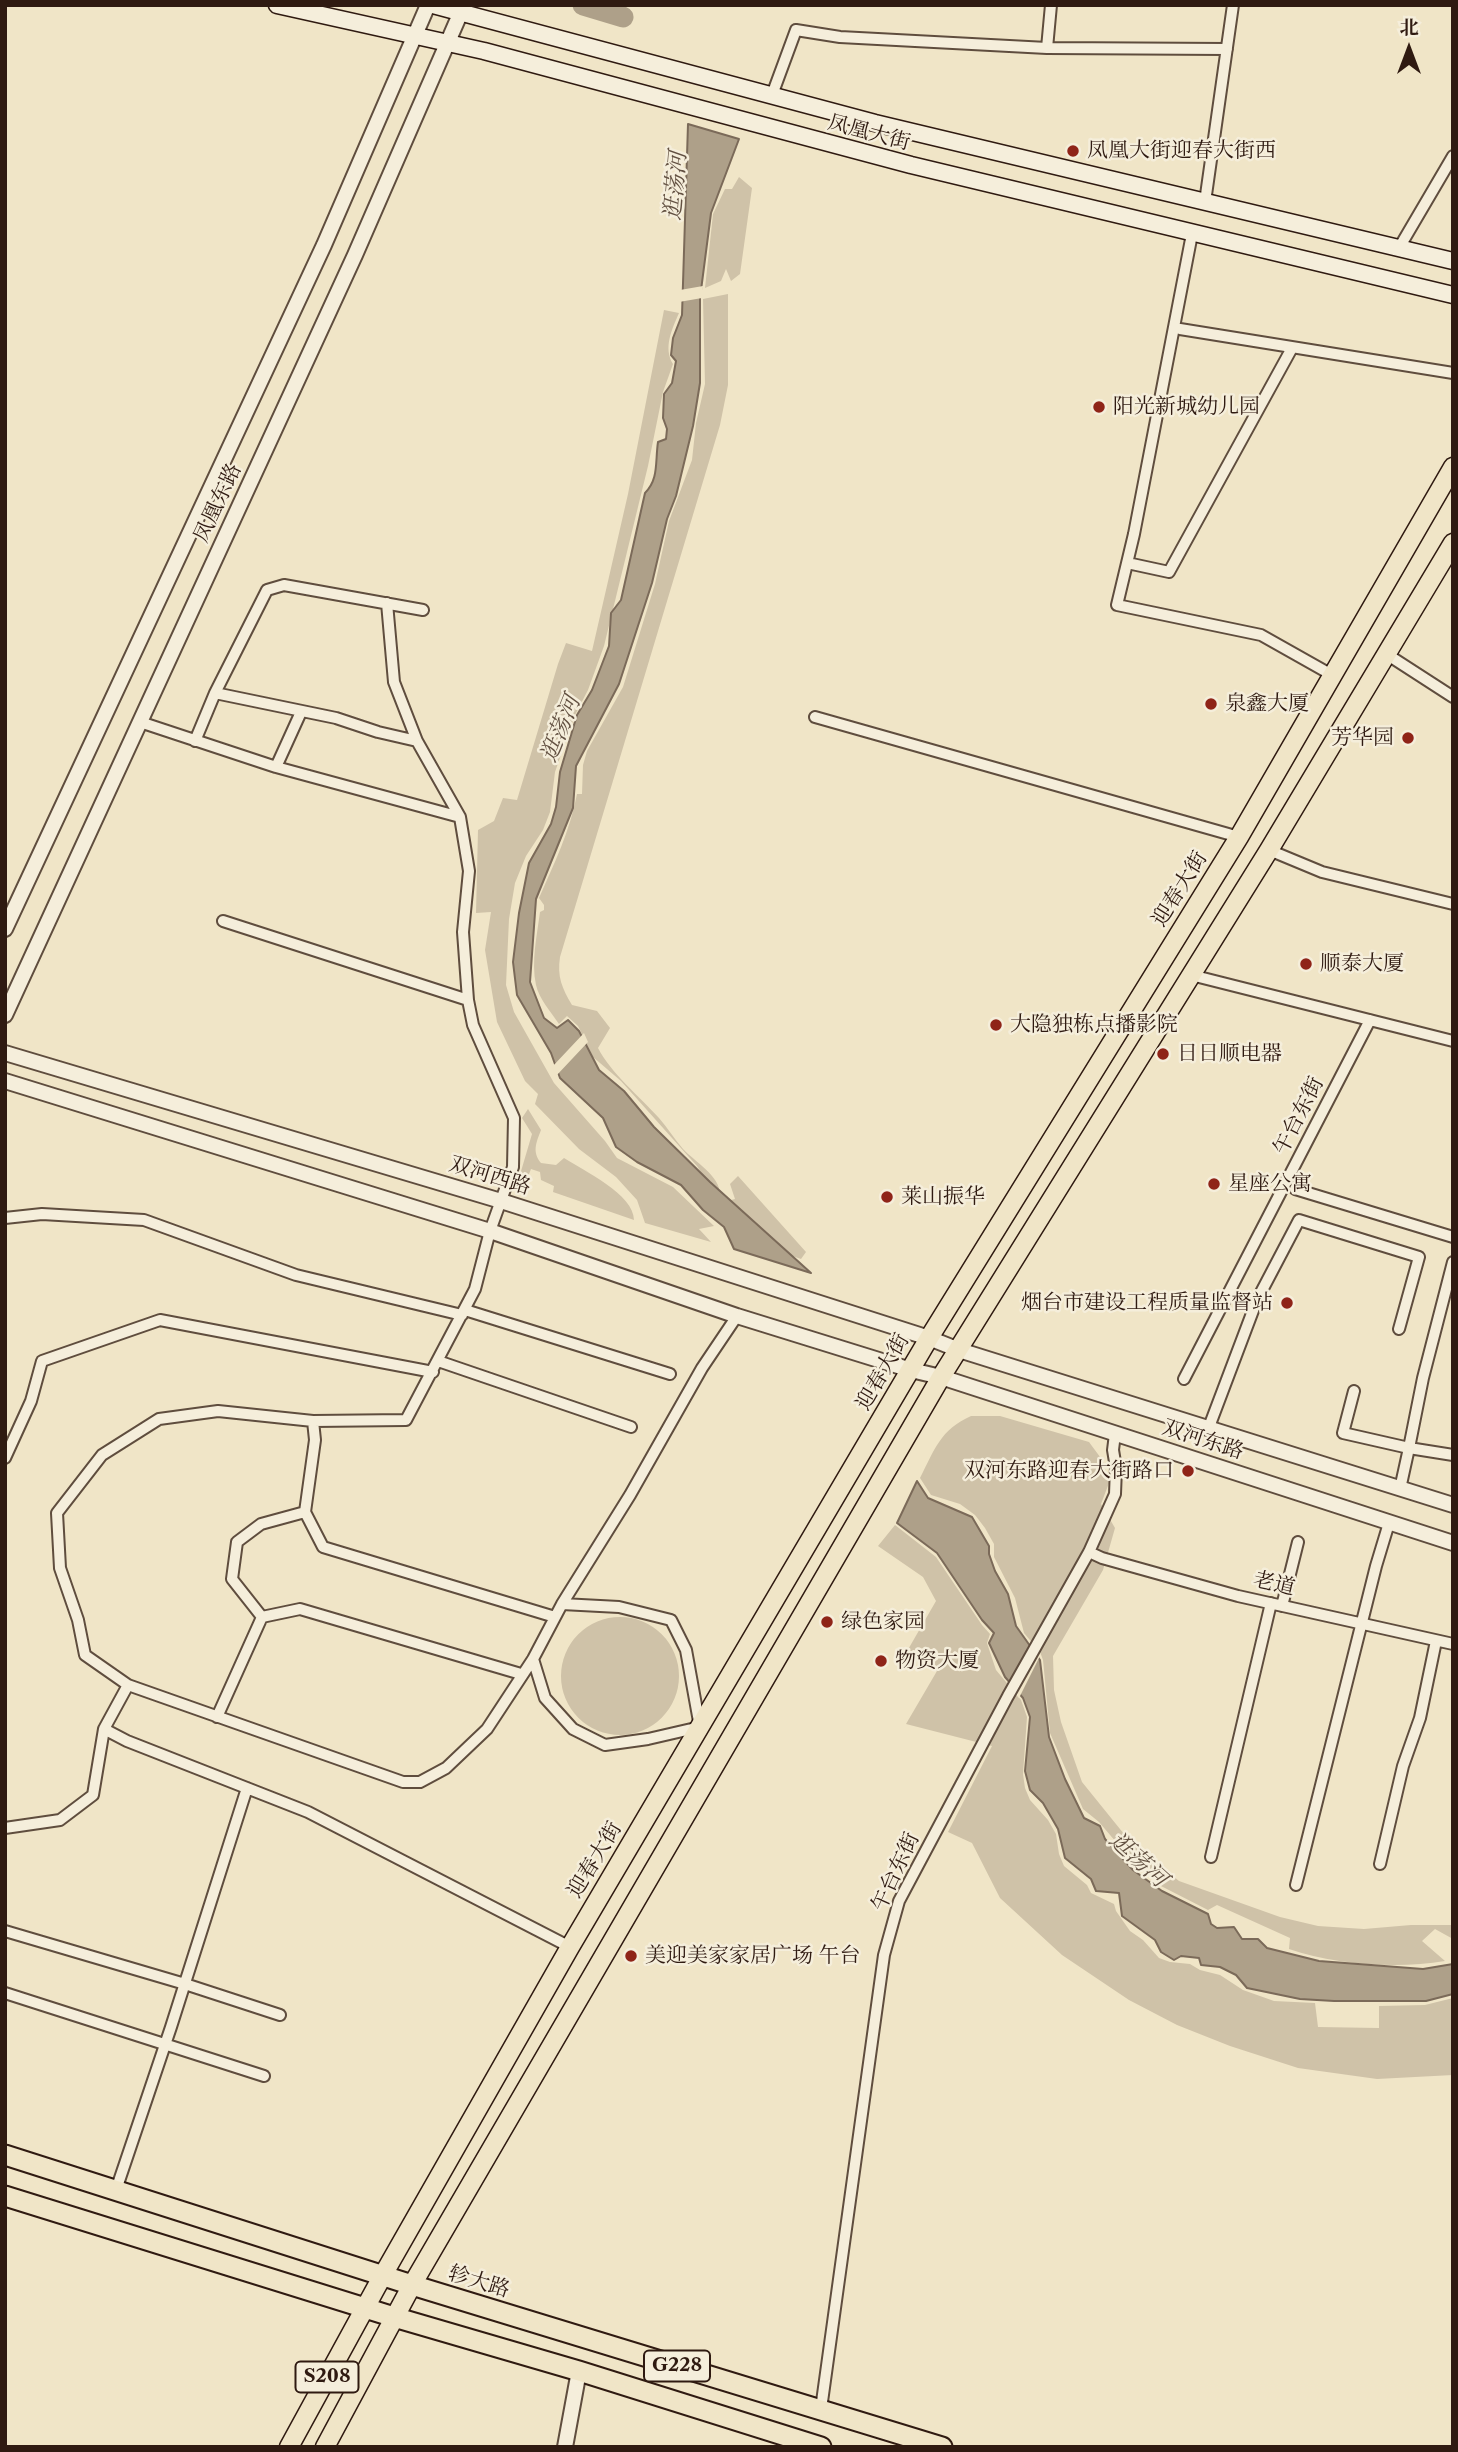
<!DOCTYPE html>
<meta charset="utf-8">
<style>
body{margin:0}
#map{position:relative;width:1458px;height:2452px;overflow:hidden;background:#f0e5c7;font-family:"Libre Caslon Text","Noto Serif SC",serif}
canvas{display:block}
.frame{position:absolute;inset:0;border:7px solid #2f1a11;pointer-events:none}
.north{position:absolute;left:1374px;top:14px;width:70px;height:70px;-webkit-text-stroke:5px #f5eedb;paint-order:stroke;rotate:0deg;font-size:19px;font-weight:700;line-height:28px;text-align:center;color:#2f1a11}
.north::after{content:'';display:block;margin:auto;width:24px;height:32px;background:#2f1a11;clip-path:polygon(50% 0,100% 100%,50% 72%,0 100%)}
</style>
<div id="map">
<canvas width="1458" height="2452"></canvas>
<div class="frame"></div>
<div class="north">北</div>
</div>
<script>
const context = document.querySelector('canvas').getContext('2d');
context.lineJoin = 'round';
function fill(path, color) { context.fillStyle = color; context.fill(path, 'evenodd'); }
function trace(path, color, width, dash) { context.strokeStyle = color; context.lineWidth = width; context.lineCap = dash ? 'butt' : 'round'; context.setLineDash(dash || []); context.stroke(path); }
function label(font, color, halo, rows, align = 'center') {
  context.font = font + ' "Libre Caslon Text","Noto Serif SC",serif'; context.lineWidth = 5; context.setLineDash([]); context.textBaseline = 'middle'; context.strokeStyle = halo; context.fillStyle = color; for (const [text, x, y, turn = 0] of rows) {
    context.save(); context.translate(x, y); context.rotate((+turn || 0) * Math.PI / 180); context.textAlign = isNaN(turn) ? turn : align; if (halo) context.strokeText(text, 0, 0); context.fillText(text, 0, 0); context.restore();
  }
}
const green = new Path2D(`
 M739 177 752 188 740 274 731 281 726 269 721 281 705 288 713 214 725 189H732Z
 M728 294V385L720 425 560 957C557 977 562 988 572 1005L597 1011 610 1028 598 1048C610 1072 640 1097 659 1118 668 1128 674 1139 683 1149 694 1161 720 1176 720 1194L727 1201 735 1199 730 1184 738 1176 806 1252 801 1259 781 1252 722 1205 697 1166 621 1081 593 1057 578 1026 567 1016 559 1024C551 1012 539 999 536 985 531 962 537 935 540 912L544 910V905L539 898C554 864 570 831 577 794H582L583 765 587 751 623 687 655 584 669 521 692 460 696 423 705 384 703 299Z
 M664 310 679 313C672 329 663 348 673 364L663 392 648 466 604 646 588 690 575 715 555 772 550 812 543 830 526 856 515 883 509 919 506 985 514 1012 554 1083 605 1141 617 1158 673 1187 714 1226 699 1229 711 1242 645 1223 637 1200 616 1177 579 1149 535 1104 538 1094 525 1081 497 1022 485 950 491 912 476 913 478 830 494 821 503 798 517 800 558 664 566 643 592 651 628 494Z
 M528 1109 541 1130C536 1143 532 1152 541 1163L556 1165 564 1158C584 1171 634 1194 634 1220L553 1192 554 1186 541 1180 540 1172 531 1169 526 1182 519 1178 532 1134 522 1118Z
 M971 1416H1000L1089 1442 1103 1461 1109 1483 1101 1504 1115 1528 1103 1570 1053 1656 1054 1690 1061 1722 1082 1782 1124 1834 1179 1881 1280 1917 1318 1926 1364 1929 1411 1925H1453V1939L1435 1929 1422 1941 1445 1961C1398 1969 1335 1965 1289 1949L1290 1938 1217 1905 1208 1910 1161 1886 1133 1862 1099 1822 1083 1809 1050 1733 1043 1660 1040 1652 1024 1633 1015 1598 994 1557V1544L985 1528 975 1515 960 1504 931 1495 920 1478C935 1449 940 1430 971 1416Z
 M895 1525 936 1557 982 1625 990 1634 987 1643 996 1670 1021 1700 1027 1717 1023 1774 1025 1788 1030 1800 1048 1820 1056 1834 1059 1854 1064 1866 1087 1885 1091 1893 1114 1904 1116 1911 1130 1931 1143 1940 1159 1958 1170 1962 1190 1964 1200 1970 1220 1975 1243 1990 1274 2001 1315 2003 1318 2027 1379 2028V2006L1425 2005 1453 1998V2075L1377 2079 1298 2068 1230 2046 1177 2025 1129 2000 1062 1955 1000 1898 972 1843 948 1832 992 1746 906 1724 937 1671 906 1653 936 1601 923 1577 878 1546Z
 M561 1676a59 59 0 1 1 118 0a59 59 0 1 1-118 0Z`);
const water = new Path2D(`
 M688 124 739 139 711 213 700 298V383L693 426 676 496 667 519 652 583 619 684 576 766 573 808 536 899 530 982 544 1018 557 1028 568 1020 579 1031 599 1070 624 1091 654 1127 710 1182 811 1273 734 1249 724 1227 703 1210 681 1185 637 1162 616 1147 603 1118 560 1078 551 1053 517 995 513 962 519 913 529 863 551 824 556 807 560 772 577 715 592 690 609 646 611 613 621 600 645 493C659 479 655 462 658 442L666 439 667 429 663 418 664 394 672 383 676 361 671 355 673 338 682 315Z
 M917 1481 928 1498 972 1517 989 1546V1554L995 1571 1008 1594 1016 1626 1040 1660 1049 1737 1065 1779 1084 1818 1100 1826 1105 1839 1133 1870 1162 1891 1208 1914 1211 1924 1217 1928 1234 1927 1242 1939H1258L1267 1948 1319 1961 1423 1969 1453 1964V1994L1426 2001H1334L1300 1999 1247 1988 1236 1975 1220 1967 1201 1965 1199 1958 1181 1956 1174 1960 1161 1952 1155 1940 1122 1916 1119 1893 1096 1891 1091 1879 1065 1858 1058 1829 1043 1803 1030 1790 1025 1771 1030 1717 1023 1698 1005 1677 989 1643 994 1633 982 1620 937 1553 897 1523Z`);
const pier = new Path2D(`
 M703 286 702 298 679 302 680 290Z
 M584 1033 588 1042 556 1076 552 1067Z
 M1031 1644 1040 1656 1019 1698 1009 1687Z`);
const river = new Path2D(`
 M583 5 623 17`);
const minor = new Path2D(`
 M1051 5 1047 48 1227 49
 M772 95 796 30 840 37 1047 48
 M1205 202 1233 5
 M1192 234 1134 534 1117 605 1261 635 1332 675
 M1399 248 1453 156
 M1180 329 1453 373
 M1132 564 1169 572 1292 348
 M1388 655 1453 697
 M215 693 336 718 378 732 417 741 394 682 387 603
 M815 717 1239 837
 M140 722 276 767 460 817 469 871 463 932 468 1000 473 1025 514 1118 513 1167 490 1231 475 1289 406 1420 313 1421 315 1440 305 1512 323 1547 555 1617
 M195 741 215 693 267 590 284 585 423 610
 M417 741 460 817
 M276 767 301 712
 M1269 850 1322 872 1453 904
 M223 921 468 1000
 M1191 975 1453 1041
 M1295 1189 1453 1237
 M5 1218 42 1214 144 1220 296 1275 462 1315
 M1453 1262 1423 1378 1409 1448 1453 1455
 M465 1310 670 1374
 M438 1361 631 1427
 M1184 1379 1370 1020
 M1354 1391 1343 1433 1409 1448 1400 1489
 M1209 1427 1257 1300 1299 1220 1419 1257 1399 1329
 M5 1458 31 1401 42 1361 160 1320 433 1372
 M1089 1552 1102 1558 1238 1596 1453 1644
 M1282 1606 1298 1542
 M262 1617 232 1579 237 1542 261 1524 305 1512
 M533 1659 545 1698 573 1729 605 1745 648 1739 700 1727 686 1650 671 1620 619 1607 562 1604
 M128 1685 85 1655 78 1620 60 1568 57 1513 102 1455 159 1419 218 1411 313 1421
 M217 1717 262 1617 300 1609 521 1674
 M5 1828 60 1820 93 1795 104 1729
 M1211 1857 1271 1603
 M1380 1864 1403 1766 1420 1718 1436 1641
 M1296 1885 1376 1566 1389 1523
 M5 1931 185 1984 280 2015
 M570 1947 308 1812 127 1741 104 1729 128 1685 403 1782H420L446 1768 487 1729 533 1659 562 1604 630 1495 702 1368 737 1316
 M5 1993 264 2076
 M116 2190 171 2027 247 1788
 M821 2409 884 1955 899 1901 1008 1696 1089 1552 1115 1494 1116 1468 1113 1450 1115 1434`);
const tertiary = new Path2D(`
 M5 929 324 245 428 5
 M5 1015 355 255 464 5
 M5 1053 501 1201 929 1338 959 1350 1453 1505
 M5 1081 490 1231 737 1316 911 1370 941 1377 1453 1543
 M565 2447 579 2371`);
const secondary = new Path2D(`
 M277 5 484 51 911 165 1453 295
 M433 5 875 123 1453 261`);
const primary = new Path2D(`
 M289 2447 383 2275 570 1947 929 1338 1239 837 1453 467
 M325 2447 412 2285 941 1377 1269 850 1453 543`);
const trunk = new Path2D(`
 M5 2155 412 2285 942 2447
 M5 2196 394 2317 579 2371 821 2447`);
const markers = [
 [1073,151,7,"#8f2418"],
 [1099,407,7,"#8f2418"],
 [1211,704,7,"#8f2418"],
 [1408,738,7,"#8f2418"],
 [1306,964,7,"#8f2418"],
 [996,1025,7,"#8f2418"],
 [1163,1054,7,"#8f2418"],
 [1214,1184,7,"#8f2418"],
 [887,1197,7,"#8f2418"],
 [1287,1303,7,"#8f2418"],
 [1188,1471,7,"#8f2418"],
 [827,1622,7,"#8f2418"],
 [881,1661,7,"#8f2418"],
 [631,1956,7,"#8f2418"]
];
const shields = [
 [677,2366,66],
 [327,2377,63]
];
const shieldNames = [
 ["G228",677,2366],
 ["S208",327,2377]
];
const streetNames = [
 ["凤凰大街",869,133,15],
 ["凤凰东路",218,503,-65],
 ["迎春大街",1180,889,-58],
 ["午台东街",1299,1116,-63],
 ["双河西路",490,1176,17],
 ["迎春大街",883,1372,-60],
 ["双河东路",1203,1440,18],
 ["老道",1274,1584,13],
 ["迎春大街",595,1860,-59],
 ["午台东街",896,1872,-65],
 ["轸大路",479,2282,17]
];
const poiNames = [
 ["凤凰大街迎春大街西",1087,151],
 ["阳光新城幼儿园",1113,407],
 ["泉鑫大厦",1225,704],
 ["芳华园",1394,738,"right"],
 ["顺泰大厦",1320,964],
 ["大隐独栋点播影院",1010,1025],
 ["日日顺电器",1177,1054],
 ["星座公寓",1228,1184],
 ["莱山振华",901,1197],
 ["烟台市建设工程质量监督站",1273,1303,"right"],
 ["双河东路迎春大街路口",1174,1471,"right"],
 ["绿色家园",841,1622],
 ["物资大厦",895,1661],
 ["美迎美家家居广场 午台",645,1956]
];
const waterNames = [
 ["逛荡河",676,186,-85],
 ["逛荡河",561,729,-68],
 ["逛荡河",1138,1860,42]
];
fill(green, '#cfc2a8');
fill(water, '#aea089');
trace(water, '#7b6a59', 2);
fill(pier, '#f0e5c7');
trace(river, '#aea089', 21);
trace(minor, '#5f4d3e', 14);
trace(tertiary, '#5f4d3e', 18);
trace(secondary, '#2f1a11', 19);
trace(primary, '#2f1a11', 21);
trace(trunk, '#2f1a11', 23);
trace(minor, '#f5eedb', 10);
trace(tertiary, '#f5eedb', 14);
trace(secondary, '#f5eedb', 16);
trace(primary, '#f0e5c7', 18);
trace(trunk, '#f0e5c7', 19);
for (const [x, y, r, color] of markers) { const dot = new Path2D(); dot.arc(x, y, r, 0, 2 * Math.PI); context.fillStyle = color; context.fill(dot); trace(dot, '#f5eedb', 2.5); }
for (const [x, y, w] of shields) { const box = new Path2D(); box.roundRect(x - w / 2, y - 15.5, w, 31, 5); context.fillStyle = '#f5eedb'; context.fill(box); trace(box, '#2f1a11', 2); }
label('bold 19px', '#2f1a11', null, shieldNames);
label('21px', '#2f1a11', '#f5eedb', streetNames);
label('21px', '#2f1a11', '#f5eedb', poiNames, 'left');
label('italic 23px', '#625041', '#f5eedb', waterNames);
</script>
